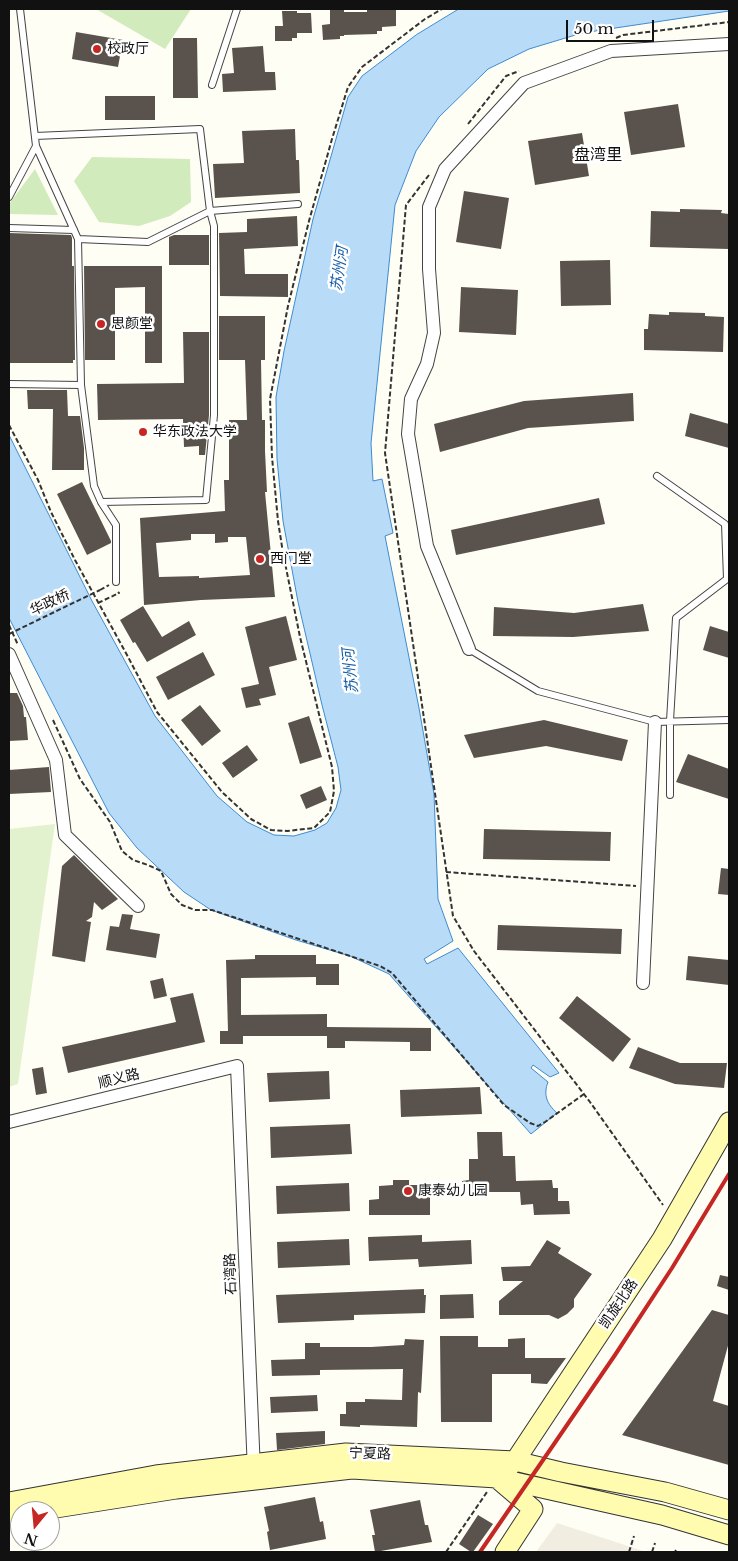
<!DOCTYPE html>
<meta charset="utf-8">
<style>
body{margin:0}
#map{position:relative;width:738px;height:1561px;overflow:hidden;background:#fffef4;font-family:"Libre Baskerville",serif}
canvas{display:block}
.frame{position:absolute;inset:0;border:10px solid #111;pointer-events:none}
.north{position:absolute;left:10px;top:1501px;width:50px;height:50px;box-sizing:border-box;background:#fff;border:1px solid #a0a0a0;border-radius:50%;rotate:197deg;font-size:14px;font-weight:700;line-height:20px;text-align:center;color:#111}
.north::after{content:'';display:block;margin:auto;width:18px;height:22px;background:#c52824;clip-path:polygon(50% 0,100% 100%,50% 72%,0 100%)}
.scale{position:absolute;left:566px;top:20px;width:88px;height:22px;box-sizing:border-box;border:2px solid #111;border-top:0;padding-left:6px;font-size:15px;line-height:18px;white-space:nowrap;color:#111;-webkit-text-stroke:4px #fff;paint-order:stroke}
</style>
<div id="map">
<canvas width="738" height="1561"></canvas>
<div class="frame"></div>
<div class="north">N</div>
<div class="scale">50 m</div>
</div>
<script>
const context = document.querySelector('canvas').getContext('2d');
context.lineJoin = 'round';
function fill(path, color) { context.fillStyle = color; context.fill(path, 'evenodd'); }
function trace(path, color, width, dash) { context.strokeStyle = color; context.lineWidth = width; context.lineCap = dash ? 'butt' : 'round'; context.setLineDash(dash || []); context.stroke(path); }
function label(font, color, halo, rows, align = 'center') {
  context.font = font + ' "Libre Baskerville","Noto Sans SC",serif'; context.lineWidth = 5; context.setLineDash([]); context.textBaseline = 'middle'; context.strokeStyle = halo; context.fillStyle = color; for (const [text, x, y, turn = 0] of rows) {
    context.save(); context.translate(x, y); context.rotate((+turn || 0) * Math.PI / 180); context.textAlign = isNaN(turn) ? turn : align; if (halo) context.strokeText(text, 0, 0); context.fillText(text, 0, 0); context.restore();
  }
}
const green = new Path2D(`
 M96 9H191L165 49Z
 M92 157 190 159 191 202 170 216 139 226 99 222 74 181Z
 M35 169 58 215 9 214V204Z`);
const pitch = new Path2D(`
 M55 824 18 1084 9 1087V829Z`);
const plaza = new Path2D(`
 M557 1523 622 1544 646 1552H536Z`);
const water = new Path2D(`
 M459 9H729V11L582 33 529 49 488 69 439 117 416 151 395 205 371 443 373 481 382 479 393 533 385 536 419 708 434 794 438 899 453 941 424 959 427 964 458 948 559 1073 550 1077 533 1065 531 1068 548 1082C543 1095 547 1104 557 1113L531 1134 389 974 350 956 296 940 211 910 184 892 137 848 109 813 9 618V435L92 601 155 716 217 796 247 822 274 835 294 836 315 830 327 823 336 808 341 790 338 767 322 705 298 602 283 521 277 459 276 397 284 351 313 219 348 97 362 76 416 35Z`);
const building = new Path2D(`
 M344 9V12H367V9H396V26L382 27V31H377V34L344 35V36H340V39L323 40 322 25 330 24V10Z
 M282 11H297V13H311L312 33H297V38H292V41H275V26H283Z
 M76 32 123 40 118 67 72 59Z
 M173 38H197L198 98H173Z
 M263 46 265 72H275L276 90 223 92 222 74 234 73 232 48Z
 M105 96H155V120H105Z
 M678 104 685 147 631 155 624 112Z
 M295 129 296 160H299L300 193 215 198 213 164 244 163 242 131Z
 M582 133 589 176 535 185 528 141Z
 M464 191 509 198 501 249 456 242Z
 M680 209 722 210 721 213 729 214V249L650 247 651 211 680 212Z
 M297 216 298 246 244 249 245 274H288V297L220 296 219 233 247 232V219Z
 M9 233 71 235 72 238V266H74L75 360H73V363H9Z
 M174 235H209V265H169V237Z
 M610 260 611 305 561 306 560 261Z
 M84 266H162V363H145V287L115 288V360H85Z
 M461 287 518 290 516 335 459 332Z
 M669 312 705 313V316L724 317 723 352 644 350V329H648L649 314 669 315Z
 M219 316H265V360H261L262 420H265V451L267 492H265L275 597 201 600 144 605 140 518 225 511 224 480H229V420H247L245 360H219ZM191 534H215V543L228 542V537H246L250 575 199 578V576L159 577 156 543 191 540Z
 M183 332H209V415L205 455H199V446L184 447 183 419 98 420 97 384 184 383Z
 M27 390H67L68 416H80L84 448V470H52L53 409H28Z
 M633 393 634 421 528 428 440 452 434 424 524 401Z
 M690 413 729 424V448L685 436Z
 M82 482 111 541V543L87 555 57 494Z
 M599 498 605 524 456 555 451 530Z
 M643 604 649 631 573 637 493 636 494 607 574 613Z
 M143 606 162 637 189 621 196 635 147 662 135 642 133 643 120 620Z
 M286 616 297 660 269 667 276 695 259 699 261 705 246 708 241 688 259 684 245 627Z
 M710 626 729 632V658L703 650Z
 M203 652 215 675 168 700 156 677Z
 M9 693H17L23 706 24 717H26L28 740 9 741Z
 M200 705 221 731 202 746 181 720Z
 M309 716 322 757 300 764 288 723Z
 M544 720 628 740 622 761 546 746 474 758 464 735Z
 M247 745 258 760 233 778 222 763Z
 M688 754 729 769V799L676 782Z
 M49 767 51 792 9 794V770Z
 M321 786 327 800 306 809 300 795Z
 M484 829 611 832 610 861 483 859Z
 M74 855 118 899 102 910 94 902 92 917 86 921 91 922 85 962 52 956 62 866Z
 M721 868 729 869V895L718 894Z
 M122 914 133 915 130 929 160 934 156 958 106 950 110 926 119 927Z
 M498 925 622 929 621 954 497 950Z
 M255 955H316V964H339V985H316V977L241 978V1015L327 1014V1027L431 1028V1051H410V1042L345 1041V1048H327V1036H243V1044H220V1031H228L226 960 255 959Z
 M688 956 729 960V985L686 980Z
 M163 978 167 996 154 999 150 981Z
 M193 993 205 1042 68 1073 62 1047 176 1022 170 998Z
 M577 996 631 1039 613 1062 559 1018Z
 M638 1047 680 1063H727L724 1088 675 1084 629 1068Z
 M43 1067 47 1093 36 1095 32 1069Z
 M329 1071 330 1099 269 1102 267 1073Z
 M480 1087 482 1114 401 1117 400 1090Z
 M350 1124 352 1154 271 1158 270 1127Z
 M477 1132H502L503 1156H515L516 1181 552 1180 553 1188H558V1201H569L570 1214 534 1215 533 1204 521 1205 520 1192H462V1181L469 1180V1159H478Z
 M393 1180H409V1185H424V1197H430V1215H369V1200L379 1199V1186L393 1185Z
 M349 1183 350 1211 277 1214 276 1186Z
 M422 1235V1242L471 1240 472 1264 419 1267 418 1259 369 1261 368 1237Z
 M349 1239 350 1265 278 1268 277 1242Z
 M547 1240 561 1248 558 1253 592 1274 574 1299V1307L567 1314 558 1319 549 1315H499V1301L523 1281H503L501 1267 530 1266Z
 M720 1275 729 1277V1290L717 1286Z
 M424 1289V1295H426L425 1313 354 1315V1320L278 1323 276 1295Z
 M473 1294 474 1318 440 1319V1295Z
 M712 1310 729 1315V1342L713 1401 729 1406V1465L622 1435Z
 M440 1336H478V1347H508V1339L525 1338V1358H566L547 1384 531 1383V1374H492V1422H441Z
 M405 1339 424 1340 421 1393 418 1392 417 1427 360 1425V1427L340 1426V1414H346V1402H365V1399L402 1400 403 1369 320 1370V1375L272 1376 271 1360 305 1359V1343H320V1347H371L404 1345Z
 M317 1395 318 1411 271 1413 270 1397Z
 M325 1431V1444L277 1450 276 1433Z
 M315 1497 320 1522 323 1521 326 1539 270 1550 267 1532 269 1531 264 1507Z
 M420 1500 425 1525H428L432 1542 375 1552 372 1535H375L370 1510Z
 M478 1515 493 1524 473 1552H471L459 1544Z`);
const path = new Path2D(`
 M616 38 623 35 729 22
 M468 124 506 76 519 71
 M429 175 406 205 385 453 453 916 474 951 590 1102 663 1205
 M9 425 38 480 51 512 75 560 127 655 157 712 222 792 251 819 271 830 287 831 314 828 330 812 334 791 332 767 300 637 283 553 278 521 272 457 270 399 288 306 309 221 332 139 348 87 362 67 425 19 442 9
 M100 590 109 585
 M98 603 119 593 118 592
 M9 625 18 645
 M53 720 80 779 110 822 122 851 133 860 148 865 161 871 171 894 182 905 195 910H212L380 966 392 973 504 1105 530 1123 538 1126 545 1122 584 1094
 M446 872 636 886
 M446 1552 487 1492
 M629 1552 634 1536
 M652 1552 655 1543
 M675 1552 676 1550`);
const lane = new Path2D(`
 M20 9 36 146 78 239 81 385 94 486 101 502 116 525V582
 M212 85 237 9
 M35 136 200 129 210 211 214 226V415L206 500 101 502
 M9 197 36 146
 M9 228 74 230
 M78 239 148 242 210 211 298 204
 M9 384 81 385
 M657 476 725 524 727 579 676 618 670 721V795
 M469 649 538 691 655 722 729 720`);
const street = new Path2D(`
 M469 649 427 546 408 434 411 399 427 364 434 333 429 269V207L445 169 524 83 611 51 729 44
 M9 654 56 760 65 835 138 906
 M643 983 655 722
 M9 1122 237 1066 254 1471`);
const secondary = new Path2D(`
 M508 1468 515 1461 662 1239 729 1122
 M499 1480 533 1509 505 1552
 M9 1502 156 1475 346 1453 515 1461 561 1472 665 1492 729 1510
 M37 1511 176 1489 352 1469 497 1478 662 1515 729 1535
 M9 1516 20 1514`);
const rail = new Path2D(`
 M480 1552 615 1355 672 1268 729 1174`);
const pathBridge = new Path2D(`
 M9 634 100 590`);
const markers = [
 [97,49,5,"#c52824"],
 [101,324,5,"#c52824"],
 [143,432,5,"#c52824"],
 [260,559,5,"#c52824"],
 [408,1191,5,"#c52824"]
];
const poiNames = [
 ["校政厅",107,49],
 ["思颜堂",111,324],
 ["华东政法大学",153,432],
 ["西门堂",270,559],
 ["康泰幼儿园",418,1191]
];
const streetNames = [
 ["华政桥",50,603,-25],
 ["顺义路",119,1079,-14],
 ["石湾路",231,1274,-92],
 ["凯旋北路",619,1304,-56],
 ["宁夏路",370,1454,2]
];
const waterNames = [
 ["苏州河",340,269,-82],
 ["苏州河",351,671,-96]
];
const quarterNames = [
 ["盘湾里",598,155]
];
fill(green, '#d1ebbc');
fill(pitch, '#e3f2ce');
fill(plaza, '#f1eee1');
fill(water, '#b8dbf8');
trace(water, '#3d8bd0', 1);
fill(building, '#5a534d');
trace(lane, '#444', 8);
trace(street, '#444', 14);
trace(secondary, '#333', 21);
trace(path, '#333', 2, [5, 2.5]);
trace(lane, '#fff', 6);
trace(street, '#fff', 12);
trace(secondary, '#fffcaf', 19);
trace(rail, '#c52824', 4);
trace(pathBridge, '#333', 2, [5, 2.5]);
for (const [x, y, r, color] of markers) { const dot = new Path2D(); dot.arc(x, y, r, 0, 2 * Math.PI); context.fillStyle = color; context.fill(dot); trace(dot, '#fff', 2); }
label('14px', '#111', '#fff', poiNames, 'left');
label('14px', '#111', '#fff', streetNames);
label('italic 15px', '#155da7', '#fff', waterNames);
label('16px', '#111', '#fff', quarterNames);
</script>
